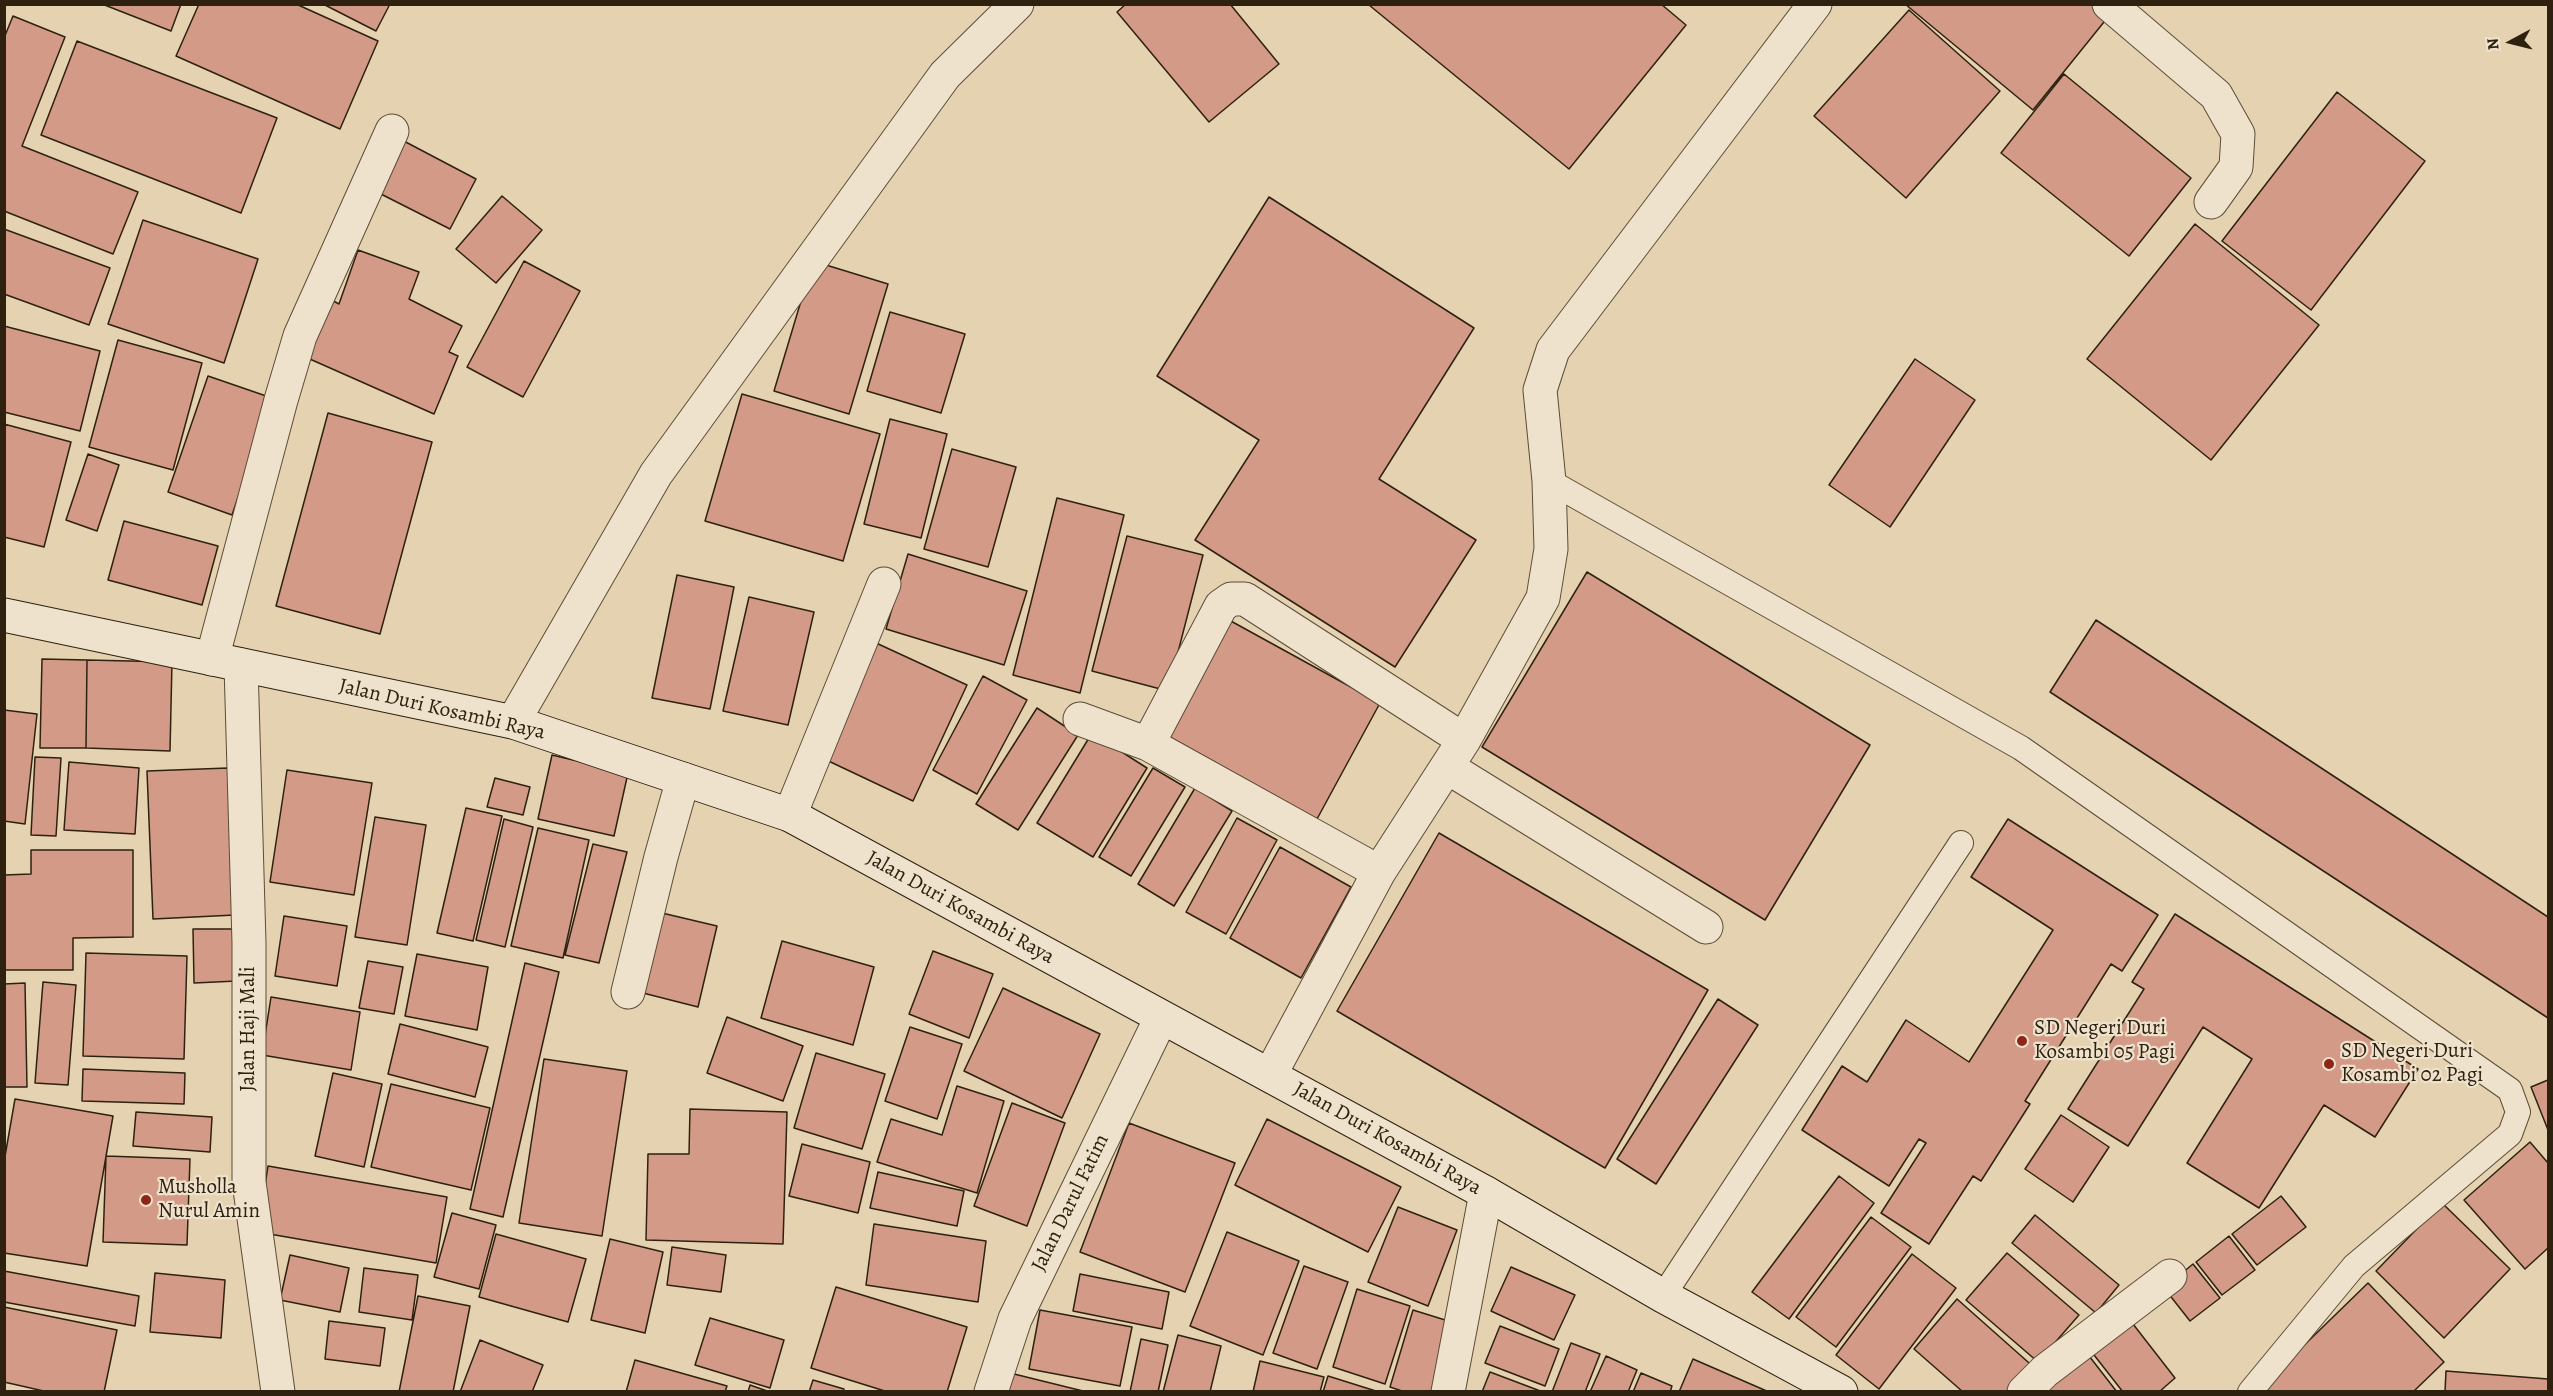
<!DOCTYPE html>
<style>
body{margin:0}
#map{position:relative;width:2553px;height:1396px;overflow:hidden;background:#e5d2b0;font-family:Alegreya,serif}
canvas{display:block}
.frame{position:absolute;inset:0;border:6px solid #2e2110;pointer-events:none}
.north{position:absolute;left:2481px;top:12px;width:60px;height:60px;-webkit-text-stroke:4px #eee2cc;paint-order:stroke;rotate:263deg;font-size:16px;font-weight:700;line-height:24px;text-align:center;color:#2e2110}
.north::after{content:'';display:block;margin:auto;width:21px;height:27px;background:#2e2110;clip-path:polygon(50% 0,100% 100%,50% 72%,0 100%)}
</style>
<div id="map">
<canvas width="2553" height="1396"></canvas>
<div class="frame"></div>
<div class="north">N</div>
</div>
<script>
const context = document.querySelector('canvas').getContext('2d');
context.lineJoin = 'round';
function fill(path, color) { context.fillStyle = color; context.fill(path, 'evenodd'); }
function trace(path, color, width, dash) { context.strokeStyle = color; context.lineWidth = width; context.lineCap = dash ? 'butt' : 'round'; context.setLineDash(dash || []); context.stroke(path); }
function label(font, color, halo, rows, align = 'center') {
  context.font = font + ' Alegreya,serif'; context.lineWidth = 4.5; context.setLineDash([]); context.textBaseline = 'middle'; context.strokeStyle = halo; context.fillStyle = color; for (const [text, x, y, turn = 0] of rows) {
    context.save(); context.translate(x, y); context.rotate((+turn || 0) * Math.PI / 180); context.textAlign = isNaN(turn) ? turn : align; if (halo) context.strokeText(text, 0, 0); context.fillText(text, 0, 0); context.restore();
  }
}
const building = new Path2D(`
 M102 4H181L171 31Z
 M199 4H296L378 41 340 129 176 56Z
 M323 4H390L376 31Z
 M1126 4H1230L1279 64 1209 122 1117 12Z
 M1661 4 1686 25 1569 169 1369 5Z
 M1905 4H2093L2108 17 2033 110Z
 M1909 10 2000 91 1906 198 1814 116Z
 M13 16 65 37 22 146 138 192 113 254 4 211V38Z
 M77 41 277 118 241 213 41 135Z
 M2064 74 2191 178 2129 256 2001 153Z
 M2337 92 2425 161 2311 310 2222 241Z
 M400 139 476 179 450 229 373 190Z
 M502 196 542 230 496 283 456 249Z
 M1269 197 1474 328 1379 479 1476 540 1395 667 1195 540 1259 440 1157 376Z
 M143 220 258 259 224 363 108 324Z
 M2195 224 2319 325 2211 460 2087 359Z
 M4 229 110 268 89 325 4 294Z
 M358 250 419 272 409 299 462 326 449 352 458 356 434 414 303 356 328 298 339 304Z
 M524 261 580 291 523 397 467 367Z
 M813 261 888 284 849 414 774 391Z
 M890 312 965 334 941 413 867 391Z
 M4 326 100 351 80 431 4 412Z
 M118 340 202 363 173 470 89 447Z
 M1915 359 1975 400 1890 527 1829 485Z
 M208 376 272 398 232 515 168 492Z
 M742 394 880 434 843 561 705 521Z
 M328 413 432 442 380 634 276 606Z
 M890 419 947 434 921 538 864 524Z
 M4 424 71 442 44 547 4 537Z
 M952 449 1016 467 988 567 924 549Z
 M88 454 119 465 97 531 66 520Z
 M1057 498 1124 515 1080 693 1013 675Z
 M124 521 218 546 202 605 108 580Z
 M1127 536 1203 555 1168 691 1092 671Z
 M908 554 1027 591 1004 665 886 629Z
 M1587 572 1870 745 1765 920 1482 747Z
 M677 575 734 587 710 709 652 698Z
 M749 597 814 612 788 725 723 711Z
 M1229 620 1380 703 1317 819 1166 735Z
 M2096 620 2548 917V1018L2050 692Z
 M874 642 967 685 913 801 820 757Z
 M42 659 87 660 86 748H40Z
 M87 660 172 662 170 751 86 748Z
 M983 676 1027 700 977 794 933 770Z
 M1037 708 1078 735 1018 830 976 804Z
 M4 710 37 714 25 824 4 821Z
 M1092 733 1147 768 1093 857 1037 823Z
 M552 755 628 773 614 836 538 819Z
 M35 757 61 758 56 836 31 835Z
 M69 762 139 768 135 834 64 830Z
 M228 768 235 915 153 919 147 771Z
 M1153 768 1185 787 1131 876 1099 857Z
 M287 770 372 783 354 895 270 882Z
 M495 778 530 787 523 815 487 807Z
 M1195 788 1232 811 1174 906 1138 884Z
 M466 808 502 816 473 941 437 933Z
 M375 817 426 825 407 945 355 937Z
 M1237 818 1277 840 1226 934 1186 912Z
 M504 819 533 827 505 947 476 940Z
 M2008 819 2158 915 2122 971 2111 964 2025 1101 2030 1104 1981 1181 1973 1176 1929 1244 1881 1213 1926 1143 1919 1139 1889 1186 1802 1130 1842 1066 1867 1082 1906 1020 1969 1062 2053 930 1971 877Z
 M538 828 589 840 563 958 511 946Z
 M1439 833 1708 990 1605 1168 1337 1011Z
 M593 844 627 852 599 963 565 955Z
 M1280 847 1351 887 1301 978 1230 938Z
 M31 850H133V937L73 938V970H4V875L31 874Z
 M662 913 717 926 698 1007 643 993Z
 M2175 914 2418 1069 2375 1137 2324 1105 2259 1208 2187 1163 2252 1059 2203 1027 2128 1146 2068 1109 2144 989 2132 982Z
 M284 916 347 926 337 986 275 976Z
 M193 929H236L237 981 194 983Z
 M782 941 874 967 853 1045 761 1018Z
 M933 951 993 974 969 1038 909 1014Z
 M86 953 187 956 184 1059 83 1056Z
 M417 954 488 967 477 1030 405 1016Z
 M368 961 403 967 394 1014 359 1008Z
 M525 963 559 972 503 1217 470 1209Z
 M43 982 76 985 68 1085 35 1083Z
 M25 983 27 1087H4V984Z
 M1003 988 1100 1034 1062 1118 964 1071Z
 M271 997 360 1012 351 1070 262 1055Z
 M1718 999 1758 1025 1656 1184 1617 1159Z
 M727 1017 803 1046 783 1101 707 1073Z
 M400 1024 488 1047 475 1097 388 1074Z
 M910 1027 962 1044 937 1119 885 1101Z
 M816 1053 885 1074 862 1149 794 1128Z
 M544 1059 627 1071 602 1236 519 1223Z
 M83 1069 185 1073 184 1104 82 1101Z
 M333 1073 382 1084 364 1167 315 1156Z
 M2548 1080V1130L2531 1087Z
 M391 1084 490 1108 471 1190 371 1167Z
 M957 1086 1004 1101 977 1193 877 1162 891 1119 942 1135Z
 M15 1099 113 1116 87 1266 4 1253V1162Z
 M1012 1103 1065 1123 1027 1226 974 1206Z
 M690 1109 787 1112 783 1244 646 1240 648 1154H689Z
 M136 1112 212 1117 210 1152 133 1146Z
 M2061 1115 2109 1147 2073 1202 2025 1169Z
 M1267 1119 1401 1187 1368 1252 1235 1185Z
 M1129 1123 1235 1163 1185 1292 1080 1252Z
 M2530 1142 2548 1163V1248L2525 1269 2464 1200Z
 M802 1144 870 1162 858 1213 789 1196Z
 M106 1156 190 1159 187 1245 103 1242Z
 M268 1166 447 1197 436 1263 258 1232Z
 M878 1172 964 1191 957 1226 870 1208Z
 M1839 1176 1874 1203 1789 1319 1752 1292Z
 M2281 1196 2306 1227 2257 1265 2232 1234Z
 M2442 1203 2510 1269 2444 1338 2376 1271Z
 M1398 1207 1457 1230 1428 1306 1368 1282Z
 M452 1213 496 1225 479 1289 434 1277Z
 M2035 1215 2119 1285 2096 1313 2012 1243Z
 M1871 1217 1911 1247 1836 1347 1796 1317Z
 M874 1224 986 1241 978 1302 866 1285Z
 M1227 1232 1299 1261 1263 1355 1190 1326Z
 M496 1234 586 1259 568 1322 479 1297Z
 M2229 1236 2255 1270 2222 1295 2196 1262Z
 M610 1239 663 1252 645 1333 591 1320Z
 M672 1247 726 1255 721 1292 667 1285Z
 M2007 1253 2079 1315 2038 1362 1966 1300Z
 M1912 1254 1956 1288 1879 1389 1836 1355Z
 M290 1255 349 1268 340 1312 280 1300Z
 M2193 1264 2220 1298 2190 1321 2164 1288Z
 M1304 1266 1348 1282 1317 1369 1273 1353Z
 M1511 1267 1575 1295 1554 1340 1491 1311Z
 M364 1268 418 1275 412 1320 359 1312Z
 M4 1271 139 1296 135 1326 4 1302Z
 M155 1273 225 1280 221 1338 150 1332Z
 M1080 1274 1169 1292 1162 1329 1073 1311Z
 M2368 1283 2444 1362 2413 1392H2256Z
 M836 1287 967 1327 947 1392H888L811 1368Z
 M1357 1289 1410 1306 1385 1384 1333 1367Z
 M418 1296 470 1306 453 1392H399Z
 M1957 1299 2037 1370 2017 1392H1963L1914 1349Z
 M4 1307 117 1330 104 1392H48L4 1382Z
 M1040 1310 1132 1327 1120 1386 1029 1369Z
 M1413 1310 1458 1324 1437 1392H1405L1390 1387Z
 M2126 1315 2175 1378 2159 1392H2123L2087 1346Z
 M710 1318 784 1340 770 1388 695 1365Z
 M329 1321 385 1328 380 1366 325 1359Z
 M1500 1326 1559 1349 1545 1386 1485 1363Z
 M1178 1335 1221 1346 1210 1392H1163Z
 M1141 1339 1168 1345 1158 1392H1130Z
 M480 1340 543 1365 532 1392H460Z
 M1571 1343 1600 1354 1585 1392H1552Z
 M2086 1352 2117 1392H2036Z
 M1606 1356 1637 1370 1628 1392H1590Z
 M1693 1359 1769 1392H1679Z
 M635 1360 727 1386 725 1392H626Z
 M1260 1361 1324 1377 1320 1392H1253Z
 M2446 1371 2548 1379V1392H2445Z
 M1006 1372 1087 1392H1001Z
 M1490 1372 1543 1392H1482Z
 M1641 1373 1672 1386 1670 1392H1633Z
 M1328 1376 1379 1392H1323Z
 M813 1380 844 1389 843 1392H809Z
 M750 1385 770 1392H748Z`);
const lane = new Path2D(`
 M1549 481 2021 748 2510 1090 2518 1112 2510 1134 2354 1266 2250 1392
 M1663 1296 1961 843`);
const street = new Path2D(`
 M2109 4 2216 95 2238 134 2236 167 2211 202
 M212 659 281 400 300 336 392 131
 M241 665 249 943V1182L278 1392
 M1080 719 1148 744 1221 606 1231 599H1245L1464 740
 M513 722 656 474 945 75 1017 4
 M1148 744 1379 872
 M1447 767 1706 927
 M790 815 884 584
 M628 992 661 857 683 779
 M1270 1075 1379 872 1464 740 1543 598 1551 549 1549 481 1540 390 1553 350 1815 4
 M991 1392 1015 1319 1161 1018
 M1448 1392 1486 1193
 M2024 1392 2045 1371 2170 1276`);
const secondary = new Path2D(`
 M4 615 513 722 790 815 1486 1193 1663 1296 1841 1392`);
const markers = [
 [2022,1041,6,"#8f2418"],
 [2329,1064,6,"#8f2418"],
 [146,1200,6,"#8f2418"]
];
const streetNames = [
 ["Jalan Duri Kosambi Raya",442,710,13],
 ["Jalan Duri Kosambi Raya",960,908,29],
 ["Jalan Haji Mali",249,1029,-90],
 ["Jalan Duri Kosambi Raya",1387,1139,29],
 ["Jalan Darul Fatim",1071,1203,-64]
];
const poiNames = [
 ["SD Negeri Duri",2034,1029],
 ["Kosambi 05 Pagi",2034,1053],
 ["SD Negeri Duri",2341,1052],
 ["Kosambi 02 Pagi",2341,1076],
 ["Musholla",158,1188],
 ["Nurul Amin",158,1212]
];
fill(building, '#d39a88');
trace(building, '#2e2110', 1.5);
trace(lane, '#5c4d38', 26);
trace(street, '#5c4d38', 35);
trace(secondary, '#2e2110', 35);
trace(lane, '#eee2cc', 24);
trace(street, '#eee2cc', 33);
trace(secondary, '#eee2cc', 33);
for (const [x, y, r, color] of markers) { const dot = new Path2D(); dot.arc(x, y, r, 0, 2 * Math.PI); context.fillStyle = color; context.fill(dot); trace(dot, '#eee2cc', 2); }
label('21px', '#2e2110', '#eee2cc', streetNames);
label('21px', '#2e2110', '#eee2cc', poiNames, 'left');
</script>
